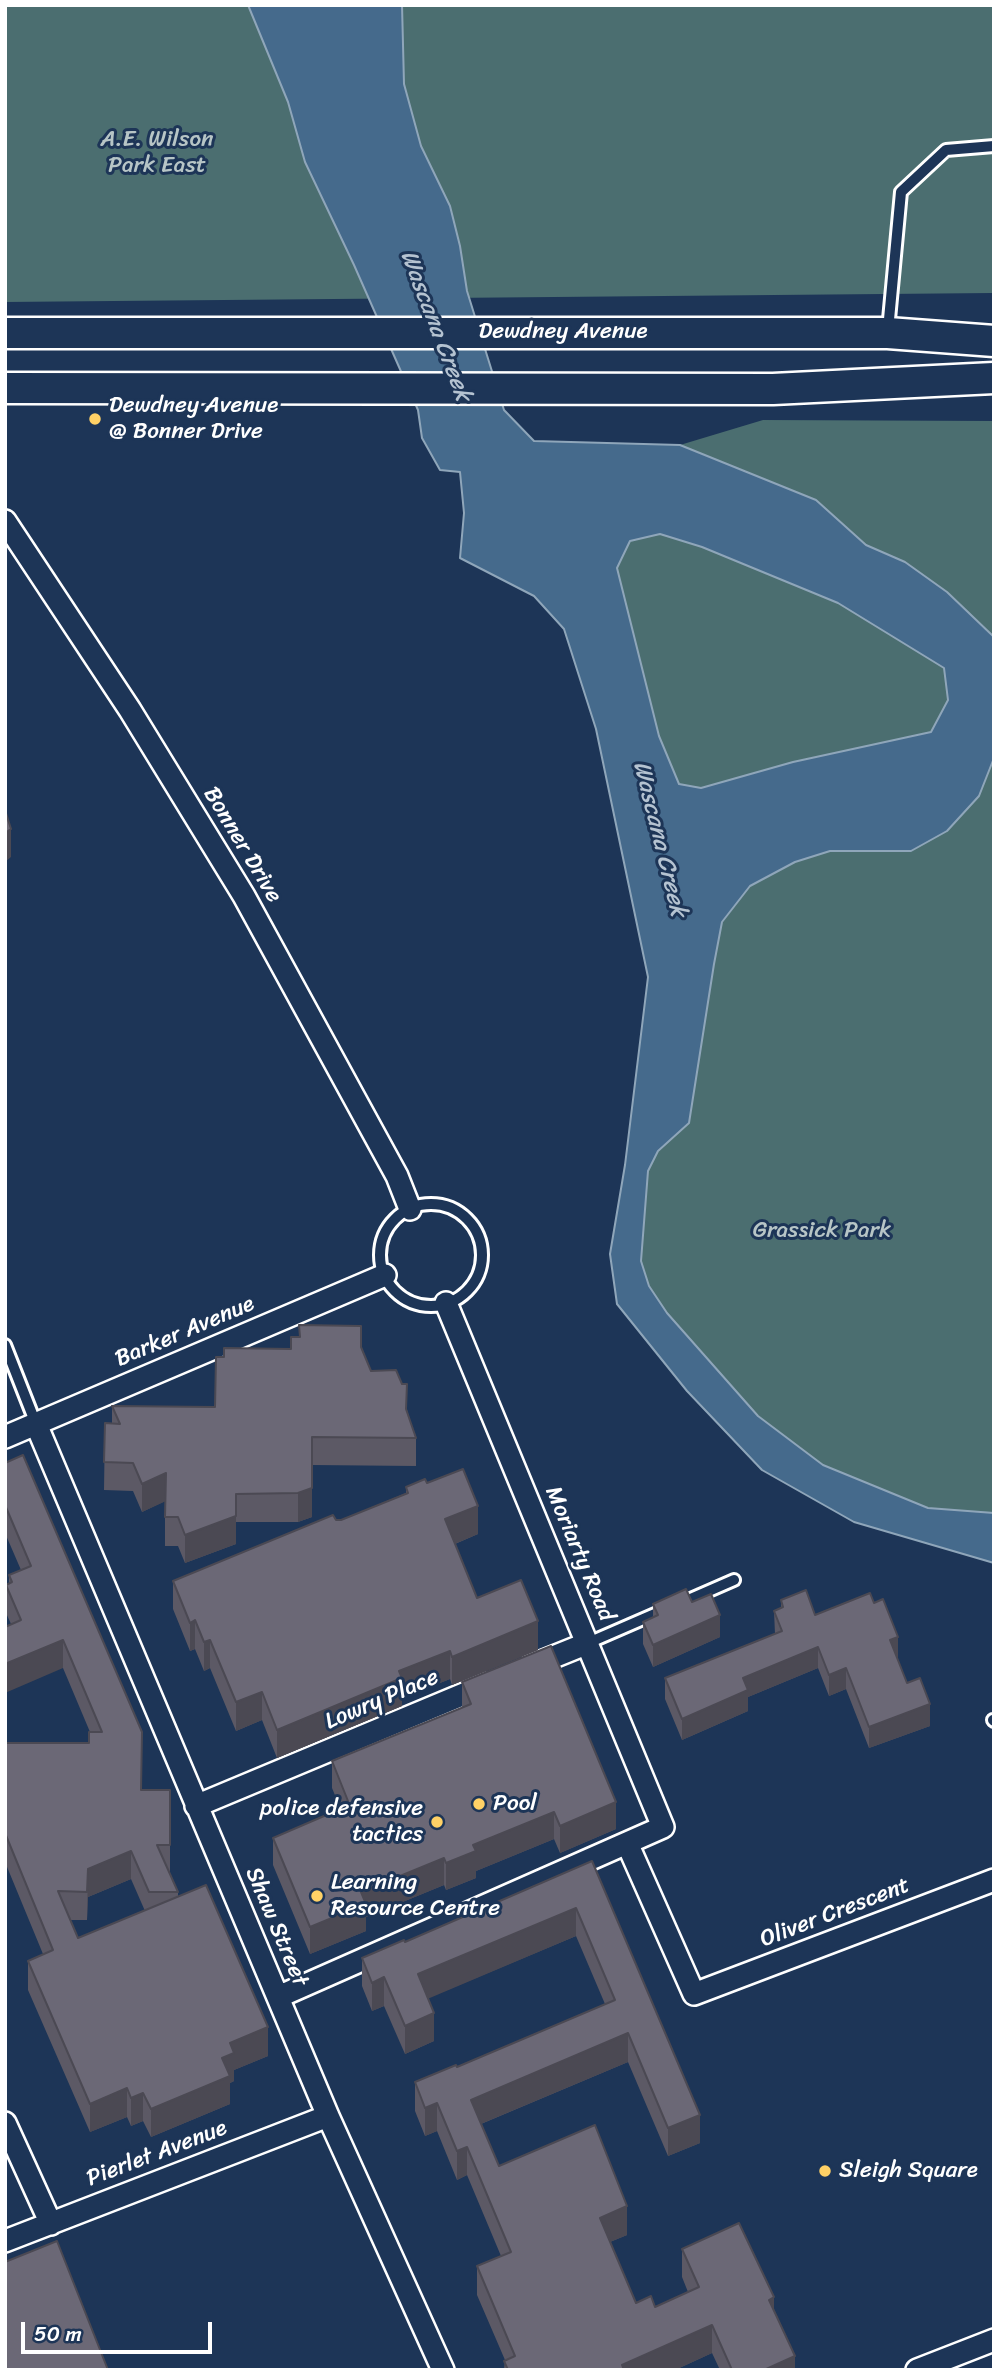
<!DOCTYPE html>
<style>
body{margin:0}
#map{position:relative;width:999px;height:2375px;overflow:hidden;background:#1d3557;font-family:Sriracha,sans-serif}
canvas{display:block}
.frame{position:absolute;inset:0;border:7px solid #fff;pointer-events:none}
.scale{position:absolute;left:21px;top:2322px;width:191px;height:32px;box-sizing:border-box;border:4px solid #fff;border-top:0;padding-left:9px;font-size:21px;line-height:24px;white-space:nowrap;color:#fff;-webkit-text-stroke:5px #1d3557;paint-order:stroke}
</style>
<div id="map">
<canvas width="999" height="2375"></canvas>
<div class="frame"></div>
<div class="scale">50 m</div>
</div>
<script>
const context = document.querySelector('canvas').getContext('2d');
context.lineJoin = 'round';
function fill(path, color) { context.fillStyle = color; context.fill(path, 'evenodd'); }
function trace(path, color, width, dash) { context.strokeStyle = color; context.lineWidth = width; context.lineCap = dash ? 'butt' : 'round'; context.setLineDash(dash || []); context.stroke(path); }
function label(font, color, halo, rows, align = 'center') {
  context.font = font + ' Sriracha,sans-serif'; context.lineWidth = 6; context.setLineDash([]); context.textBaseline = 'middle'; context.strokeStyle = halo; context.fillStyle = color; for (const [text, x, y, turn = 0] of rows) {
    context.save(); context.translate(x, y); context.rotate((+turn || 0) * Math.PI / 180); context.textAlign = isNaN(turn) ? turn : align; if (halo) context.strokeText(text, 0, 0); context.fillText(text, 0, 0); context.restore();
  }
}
const green = new Path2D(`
 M5 5H994V293L5 302Z
 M763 420 994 421V637L947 592 905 562 866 545 816 500 680 445Z
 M660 534 702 547 838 603 944 668 948 700 931 732 793 762 701 788 679 784 659 736 617 568 630 541Z
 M994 758V1513L928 1508 823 1465 758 1416 667 1313 649 1286 641 1261 648 1171 658 1151 689 1123 714 964 722 923 750 886 795 862 830 851H911L947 831 979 796Z`);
const water = new Path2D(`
 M248 5H402L404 84 421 146 450 206 460 246 467 291 504 410 534 441 680 445 816 500 866 545 905 562 947 592 994 637V758L979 796 947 831 911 851H830L795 862 750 886 722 922 714 964 689 1123 658 1151 648 1171 641 1261 649 1286 667 1313 758 1416 823 1465 928 1508 994 1513V1563L854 1522 762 1470 687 1391 617 1304 610 1254 625 1165 648 977 596 729 564 629 534 596 460 558 464 513 460 472 440 470 422 438 418 410 354 265 305 162 288 102ZM660 534 702 547 838 603 944 668 948 700 931 732 793 762 701 788 679 784 659 736 617 568 630 541Z`);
const service = new Path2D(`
 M888 330 901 192 946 150 994 146
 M380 1255a51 51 0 1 1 102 0a51 51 0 1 1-102 0Z
 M5 1345 36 1424
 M679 1604 734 1580
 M588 1643 664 1610
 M993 1720 994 1721`);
const minor = new Path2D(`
 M5 521 130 710 244 896 397 1176 410 1209
 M36 1424 328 2116 443 2370
 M5 1437 385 1275
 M531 1666 588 1643
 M196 1806 488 1684
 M627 1843 694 1994 994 1880
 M278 1997 663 1827 446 1303
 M5 2123 51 2224
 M5 2241 328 2116
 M917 2370 994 2340`);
const secondary = new Path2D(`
 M5 333H888L994 341
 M5 388 773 389 994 378`);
const wall = new Path2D(`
 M291 1337 361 1348 371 1371 407 1410 416 1438V1466L312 1465V1517L298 1522H236V1544L185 1563 178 1546H165V1501L142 1512 133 1491 104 1490 105 1423H112V1406L215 1407 224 1357 291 1349Z
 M5 1463 141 1790H170V1874L178 1892V1897L268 2056 234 2070V2081L230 2083V2104L151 2137 143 2121 131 2126 127 2117 90 2132 28 1990V1961L43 1954 5 1862 6 1743H89L90 1732 63 1668 11 1624 6 1613V1585L9 1583V1575L21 1570 5 1533ZM131 1879 145 1911 78 1938 70 1920H87L88 1897Z
 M427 1483 478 1534 455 1544 477 1598 538 1650 452 1685 450 1679 402 1698V1706L277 1758 262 1720 236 1731 210 1668 204 1671 195 1649 190 1651 173 1609V1581L336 1520H341L406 1493V1487Z
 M781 1600 815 1615 898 1658H897L907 1683 930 1726 869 1748 846 1689 829 1696 818 1668 748 1697V1711L682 1740 665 1699V1678L775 1634 774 1611 781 1608Z
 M692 1602 720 1637 653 1667 643 1644V1622L653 1617V1604Z
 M462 1682 616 1829 560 1853 554 1839 476 1871V1878L446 1890 444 1885 366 1917V1931L310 1954 273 1865V1838L329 1814V1809L339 1805 332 1788V1761L462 1708Z
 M592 1861 700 2143 668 2156 628 2062 481 2124 499 2166 627 2235 610 2242 636 2303 655 2307 688 2292 682 2277V2249L774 2311 795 2370H720L712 2353 675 2370H504L505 2360 477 2295V2266L501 2256 467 2175 457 2180 437 2131 425 2136 415 2111V2082L457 2067 605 2004 576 1936 428 1998 434 2041 405 2054 384 2006 372 2011 362 1986V1958L405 1942Z`);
const shadedWall = new Path2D(`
 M11 829V857L5 862V833Z
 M312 1465V1517L298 1522V1493Z
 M166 1473V1501L142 1512V1484Z
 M478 1506V1534L445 1548V1519Z
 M236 1516V1544L185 1563V1535Z
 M720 1615V1637L653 1667V1645Z
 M195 1620V1649L190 1651V1623Z
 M538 1621V1650L452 1685V1657Z
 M898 1637V1658L890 1661V1640Z
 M63 1640V1668L5 1693V1664Z
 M210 1640V1668L204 1671V1642Z
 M818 1647V1668L748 1697V1711L682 1740V1719L743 1678Z
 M450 1651V1679L402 1698V1706L277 1758V1730L399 1671Z
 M846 1668V1689L829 1696V1675Z
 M262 1692V1720L236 1731V1702Z
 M930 1704V1726L869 1748V1727Z
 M616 1802V1829L560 1853V1826Z
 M554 1812V1839L476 1871V1878L446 1890V1863L473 1845Z
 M131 1851V1879L88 1897 87 1920 88 1869Z
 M444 1858V1885L366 1917V1931L310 1954V1927L361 1892Z
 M576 1908V1936L418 2003V1974Z
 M384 1977V2006L372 2011V1983Z
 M434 2013V2041L405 2054V2026Z
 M268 2027V2056L234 2070V2081L230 2083V2104L151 2137V2109L222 2058 230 2043Z
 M628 2033V2062L471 2128V2100Z
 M127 2088V2117L90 2132V2104Z
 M143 2093V2121L131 2126V2098Z
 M437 2103V2131L425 2136V2108Z
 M700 2115V2143L668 2156V2128Z
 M467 2147V2175L457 2180V2151Z
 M627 2206V2235L600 2246V2218Z
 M774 2297V2326L769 2300Z
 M712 2325V2353L675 2370H622V2365Z
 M795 2356V2370H764Z`);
const building = new Path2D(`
 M5 810 11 829 5 833Z
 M299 1325 361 1326V1347L371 1371 396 1370 402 1384H407L406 1409 416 1438 312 1437V1488L298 1493 236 1494V1516L185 1535 178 1517H165L166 1473 142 1484 133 1463 104 1462 105 1423 120 1424 112 1406 215 1407 216 1357H224V1348L291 1349V1337H300Z
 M23 1455 142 1732 141 1790H170V1845H157L178 1892H149L131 1851 88 1869 87 1892 58 1891 78 1938 206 1885 268 2027 230 2043 234 2053 222 2058 230 2076 151 2109 143 2093 131 2098 127 2088 90 2104 28 1961 53 1950 5 1833 6 1743H89V1732H102L63 1640 5 1664V1627L21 1620 6 1585 12 1582 9 1575 31 1566 5 1505V1463Z
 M463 1469 478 1506 445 1519 477 1598 521 1580 538 1621 452 1657 450 1651 399 1671 402 1678 277 1730 262 1692 236 1702 210 1640 204 1642 195 1620 190 1623 173 1581 333 1515 336 1520H341L408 1493 406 1487 425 1479 427 1483Z
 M686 1589 692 1602 711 1594 720 1615 653 1645 643 1622 658 1615 653 1604Z
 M806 1590 815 1615 870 1593 874 1603 883 1599 898 1637 890 1640 907 1683 920 1678 930 1704 869 1727 846 1668 829 1675 818 1647 743 1678 748 1690 682 1719 665 1678 782 1631 774 1611 783 1607 781 1600Z
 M551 1646 616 1802 560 1826 554 1812 473 1845 476 1851 446 1863 444 1858 361 1892 366 1904 310 1927 273 1838 331 1813 329 1809 348 1801 332 1761 471 1704 462 1682Z
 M592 1861 700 2115 668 2128 628 2033 471 2100 499 2166 595 2125 627 2206 600 2218 636 2303 651 2296 655 2307 699 2287 682 2249 739 2223 774 2297 769 2300 795 2356 764 2370H732L712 2325 622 2365 624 2370H508L504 2361 515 2356 477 2266 511 2252 467 2147 457 2151 437 2103 425 2108 415 2082 456 2065 457 2067 615 2000 576 1908 418 1974 434 2013 405 2026 384 1977 372 1983 362 1958 404 1940 405 1942Z
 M57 2241 108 2370H5V2262Z`);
const markers = [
 [95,419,7,"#ffd166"],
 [479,1804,7,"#ffd166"],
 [437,1822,7,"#ffd166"],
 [317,1896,7,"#ffd166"],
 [825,2171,7,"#ffd166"]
];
const parkNames = [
 ["A.E. Wilson",157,140],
 ["Park East",157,166],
 ["Grassick Park",822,1231]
];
const streetNames = [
 ["Dewdney Avenue",563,332],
 ["Bonner Drive",242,845,59],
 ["Barker Avenue",185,1332,-23],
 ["Moriarty Road",579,1554,67],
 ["Lowry Place",382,1700,-23],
 ["Oliver Crescent",835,1913,-21],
 ["Shaw Street",276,1927,67],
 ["Pierlet Avenue",157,2154,-21]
];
const poiNames = [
 ["Dewdney Avenue",109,406],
 ["@ Bonner Drive",109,432],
 ["Pool",493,1804],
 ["police defensive",423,1809,"right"],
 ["tactics",423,1835,"right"],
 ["Learning",331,1883],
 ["Resource Centre",331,1909],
 ["Sleigh Square",839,2171]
];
const waterNames = [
 ["Wascana Creek",435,326,69],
 ["Wascana Creek",659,839,76]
];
fill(green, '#4b6e70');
fill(water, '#456a8c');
trace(water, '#8fa6ba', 2);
trace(service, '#fff', 16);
trace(minor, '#fff', 26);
trace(secondary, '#fff', 35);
trace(service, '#1d3557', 10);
trace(minor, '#1d3557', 21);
trace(secondary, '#1d3557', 30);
fill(wall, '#5c5965');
fill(shadedWall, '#4b4953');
fill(building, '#6b6876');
trace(building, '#4b4953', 2);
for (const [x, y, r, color] of markers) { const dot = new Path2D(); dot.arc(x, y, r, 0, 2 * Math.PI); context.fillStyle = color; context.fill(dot); trace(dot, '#1d3557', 2.5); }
label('23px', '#b7c5c6', '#1d3557', parkNames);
label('23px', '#fff', '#1d3557', streetNames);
label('23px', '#fff', '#1d3557', poiNames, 'left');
label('italic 24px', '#b5c3d1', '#1d3557', waterNames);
</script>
